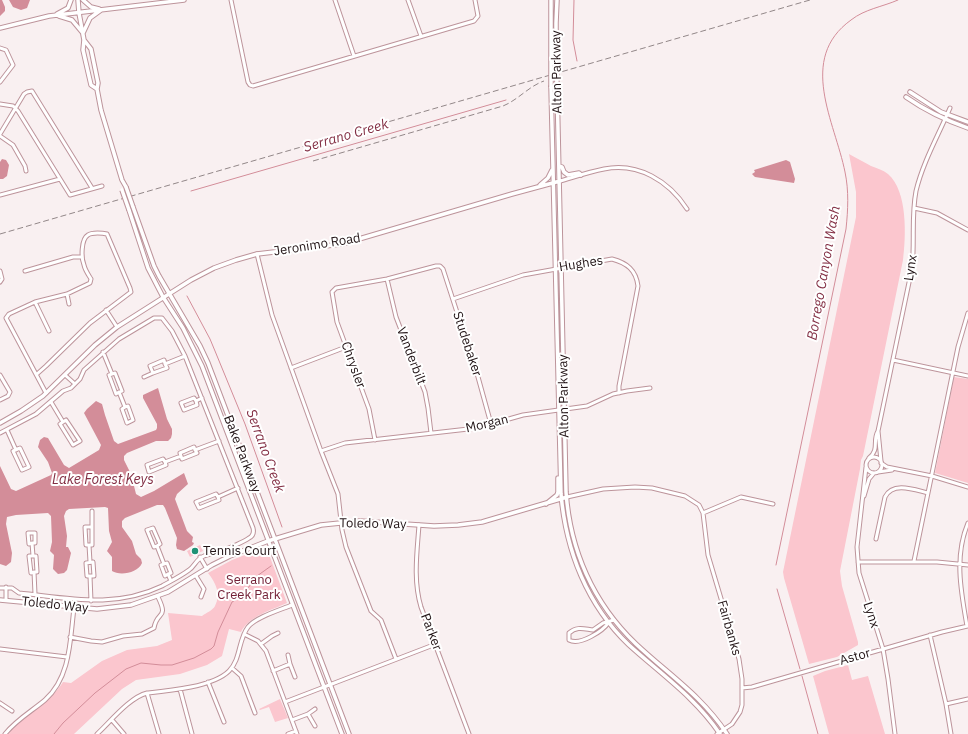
<!DOCTYPE html>
<style>
body{margin:0}
canvas{display:block;background:#f9f0f1}
</style>
<canvas width="968" height="734"></canvas>
<script>
const context = document.querySelector('canvas').getContext('2d');
context.lineJoin = 'round';
function fill(path, color) { context.fillStyle = color; context.fill(path, 'evenodd'); }
function trace(path, color, width, dash) { context.strokeStyle = color; context.lineWidth = width; context.lineCap = dash ? 'butt' : 'round'; context.setLineDash(dash || []); context.stroke(path); }
function label(font, color, halo, rows, align = 'center') {
  context.font = font + ' "IBM Plex Sans",sans-serif'; context.lineWidth = 4; context.setLineDash([]); context.textBaseline = 'middle'; context.strokeStyle = halo; context.fillStyle = color; for (const [text, x, y, turn = 0] of rows) {
    context.save(); context.translate(x, y); context.rotate((+turn || 0) * Math.PI / 180); context.textAlign = isNaN(turn) ? turn : align; if (halo) context.strokeText(text, 0, 0); context.fillText(text, 0, 0); context.restore();
  }
}
const green = new Path2D(`
 M849 154C856 158 864 162 871 166 876 168 883 170 888 174 908 191 906 237 903 260L863 456 861 460 860 469 840 571 842 586 858 642V645L837 657 809 664 784 578 783 572 856 217V192Z
 M954 377 968 379V483L935 473Z
 M200 545 203 551 190 557 187 551Z
 M263 548 267 549 287 603C272 610 249 616 241 632L229 629 222 656 207 665 180 674 136 680 122 689 74 734H8C25 714 49 704 63 682L71 683 102 661 127 650 157 646 172 640 168 613 202 616C206 613 213 610 215 606 221 594 216 583 208 573L232 560Z
 M848 665 852 680 868 676 885 734H829L813 676 825 671Z
 M280 699 288 718 275 722 269 707 260 710 259 709Z`);
const water = new Path2D(`
 M0 0H2L5 7V11L0 16Z
 M9 0H30L27 8 21 10 13 7Z
 M2 159 6 160 9 165 7 176 3 179H0V162Z
 M786 160 790 162 795 179 794 183 755 177 752 174 755 172 754 170Z
 M158 388 167 419 172 429V434L171 438 168 441H156L127 453 124 456V460L131 474 136 494 141 497 154 491 184 473 188 484 177 494 175 499 187 531 193 537 192 542 194 543 193 545 184 551 177 549 176 545 177 538 165 508 163 505H157L125 518 122 521V527L132 541 136 554 141 559 142 563C138 573 120 576 112 571V557L107 551 112 542 109 531 108 508 105 507 69 509 66 511 64 516 67 536 66 547H68L71 553 67 570 64 573 58 574 53 569 54 555 50 551 52 542 51 516 48 513 16 515 7 517 6 524 12 553 11 562 6 566 0 564V466L11 489 16 491 51 475 52 473 48 462 38 447 40 440 44 437 48 438 64 465 69 468 99 450 101 445 84 413 87 409 96 401 102 404 105 415 114 441 118 444 156 430 157 428V424L143 398V395Z`);
const stream = new Path2D(`
 M574 0 573 40 577 61
 M191 191 506 100
 M187 296 210 339 215 351 245 424 282 527
 M776 565 846 229C848 210 849 191 845 172 835 122 797 59 851 20 865 9 882 7 898 0
 M777 589 800 669
 M802 676 818 734
 M54 734 63 723 95 693 126 669 141 663 161 665H172L194 658 211 649 214 646 218 632 232 602 242 596 257 576 271 566`);
const minor = new Path2D(`
 M231 0 248 82 250 85 253 86 474 21 478 16 475 0
 M335 0 354 56
 M408 0 421 36
 M0 48 6 50 13 65 0 82
 M0 104 13 106 18 111 70 195 102 186
 M0 134 24 94 27 92 32 91 92 188
 M0 136 13 145 25 166 26 171
 M560 181C574 177 589 172 604 169 638 162 669 181 687 209
 M0 195 60 179
 M914 208 937 213 968 230
 M257 254 272 315 321 451 338 494 342 530 346 547 371 611 381 620 396 659
 M0 271 2 279 0 282
 M25 271 73 257H82
 M387 279 396 317 425 392 428 408 431 433
 M67 294 69 304
 M453 299 523 275 612 259C627 263 636 270 638 286L619 386V393
 M35 302 49 331
 M106 310 117 327
 M103 352 112 374 109 375 116 394 119 392 125 407 128 406 133 420 127 423 122 409 125 407
 M893 360 968 376
 M165 364 167 368 153 373 150 366 164 360 165 364 185 356
 M291 368 346 347
 M37 374 46 366 90 323 131 292 130 288 107 234C103 233 92 232 88 235 81 239 81 258 84 265 85 270 88 274 91 279L90 283 67 294 35 302 9 314 6 318 46 393
 M112 374 115 373 122 391 119 392
 M0 375 10 392 8 396 0 400
 M65 375 75 384
 M144 377 153 373
 M196 401 197 405 184 410 181 403 194 398 196 401 202 398
 M51 402 63 422 66 420 80 441 73 445 60 424 63 422
 M7 430 16 450
 M878 431 881 461
 M0 433 36 414 63 391 71 388 80 379 84 370 119 339 154 318H162L172 331 185 356 253 528C254 532 253 536 249 538 242 543 224 550 216 553 212 554 208 554 204 556 196 559 195 566 189 570 181 576 171 581 162 586 114 609 69 598 19 593L12 588H0
 M375 440 369 409 337 322 332 292 336 288 387 279 436 266H440L443 269 478 377 491 424
 M20 448 29 467 22 470 13 451Z
 M195 450 197 453 182 459 180 453 194 447 195 450 219 441
 M321 451 345 443 477 428 523 415 587 406 613 394 627 391 650 388
 M866 465a8 8 0 1 1 16 0a8 8 0 1 1-16 0Z
 M869 458C880 449 872 441 878 431L912 268C915 243 911 217 916 191 923 162 938 136 950 108
 M165 462 166 465 149 472 147 465 163 459 165 462 181 456
 M881 463 887 467 932 476 968 487
 M866 467 857 547 859 573 883 649 888 679 895 734
 M878 472 892 470
 M864 496 869 479 874 473
 M218 497 219 500 199 508 196 502 216 494 218 497 238 488
 M567 497 603 489 635 487 652 488 685 496 699 505 703 513 708 555 739 659 742 679V705L740 712 732 724 717 734
 M92 511V527
 M703 513 741 497 773 504
 M419 525C417 553 413 580 421 607L469 734
 M876 539 885 497C893 481 915 490 928 493
 M32 543 29 544 28 533H35V543H32L33 556
 M89 545H86L85 527H92V545H89L90 562
 M157 546 154 547 147 530 153 528 160 544 157 546 164 564
 M200 557 207 569
 M914 561 958 347 968 313
 M858 562H937L968 565
 M34 572 31 573 29 556H36L37 572H34L35 594
 M168 574 171 573 167 563 161 565 165 576 168 574 171 581
 M90 576H87L86 563 93 562 94 576H90L91 601
 M196 576 204 589 201 597
 M6 599V587
 M609 622C603 631 580 646 569 640V633C577 626 584 629 593 630L603 623 614 620
 M967 626C961 592 954 556 968 523
 M244 634 258 641 266 651 297 734
 M930 635 946 704 951 734
 M70 637 91 641 102 642 123 636 142 634 154 628C157 610 169 620 158 597
 M261 644 272 636 278 633
 M0 649 67 657
 M288 655 290 664
 M232 668 241 676 255 713
 M273 671 290 664 295 677
 M208 682 224 722
 M742 688 752 687 942 632 968 626
 M180 689 192 734
 M147 693 159 734
 M285 702 436 644
 M0 703 12 711
 M946 704 968 699
 M308 714 315 709
 M112 720 124 734
 M292 720 308 714 315 726
 M5 734C16 720 32 711 45 700 71 677 70 639 74 608
 M97 734C110 722 130 697 147 693 168 691 213 687 229 671 241 659 238 640 248 627 256 617 280 610 292 605
 M288 734 296 731`);
const major = new Path2D(`
 M78 0 79 13 84 40 83 50 91 85 97 89
 M83 0 91 7 99 9
 M551 0V58
 M57 14 68 8 71 0
 M59 16 72 20 82 32
 M0 28 49 16 184 0
 M83 33 90 18 101 10
 M84 40 91 49 98 83 97 89 101 110 122 180 126 187
 M556 58V23L557 0
 M557 85 566 492C570 550 593 603 636 644 669 675 701 695 727 734
 M551 87 561 494C566 551 587 605 629 645 661 674 696 698 720 734
 M910 92 941 112 968 122
 M906 97C926 111 945 120 968 128
 M559 166 562 167 564 172 568 175 579 173 581 175
 M540 185 548 178 552 170
 M133 207 154 266 159 276 200 346 208 363 349 734
 M129 210 148 268 163 297 183 328 202 366 342 734
 M0 423 21 411 43 396 95 345 117 327 191 280 214 268 236 260 257 254 342 244 512 194 560 181
 M546 504 557 495 558 492V478
 M0 600 97 609 131 605 168 592 212 565 230 556 268 541 321 525 360 521 434 526 458 525 482 522 567 497`);
const rail = new Path2D(`
 M313 161 503 106C518 100 529 86 544 81
 M0 234 810 0`);
const majorBridge = new Path2D(`
 M551 58V87
 M556 58 557 85
 M126 187 133 207
 M122 190 129 210`);
const markers = [
 [195,551,4,"#1f9275"]
];
const streetNames = [
 ["Alton Parkway",557,72,-91],
 ["Jeronimo Road",317,245,-9],
 ["Hughes",581,264,-9],
 ["Lynx",911,268,-82],
 ["Studebaker",467,344,72],
 ["Vanderbilt",411,356,69],
 ["Chrysler",353,365,70],
 ["Alton Parkway",564,396,-91],
 ["Morgan",487,424,-13],
 ["Bake Parkway",242,454,69],
 ["Toledo Way",373,524,1],
 ["Toledo Way",55,605,6],
 ["Lynx",871,615,72],
 ["Fairbanks",729,628,74],
 ["Parker",431,632,69],
 ["Astor",855,657,-16]
];
const poiNames = [
 ["Tennis Court",203,551]
];
const parkNames = [
 ["Serrano",249,580],
 ["Creek Park",249,595]
];
const waterNames = [
 ["Serrano Creek",346,136,-16],
 ["Borrego Canyon Wash",824,273,-80],
 ["Serrano Creek",265,451,70],
 ["Lake Forest Keys",103,480]
];
fill(green, '#fbc6ce');
fill(water, '#d38d99');
trace(stream, '#d38d99', 1);
trace(minor, '#bd949b', 5);
trace(major, '#bd949b', 5.5);
trace(minor, '#fff', 3);
trace(major, '#fff', 3.5);
trace(rail, '#928788', 1, [6, 3]);
trace(majorBridge, '#bd949b', 5.5, []);
trace(majorBridge, '#fff', 3.5);
for (const [x, y, r, color] of markers) { const dot = new Path2D(); dot.arc(x, y, r, 0, 2 * Math.PI); context.fillStyle = color; context.fill(dot); trace(dot, '#fff', 1.5); }
label('13px', '#211315', '#fff', streetNames);
label('13px', '#211315', '#fff', poiNames, 'left');
label('13px', '#732137', '#fff', parkNames);
label('italic 14px', '#832f44', '#fff', waterNames);
</script>
